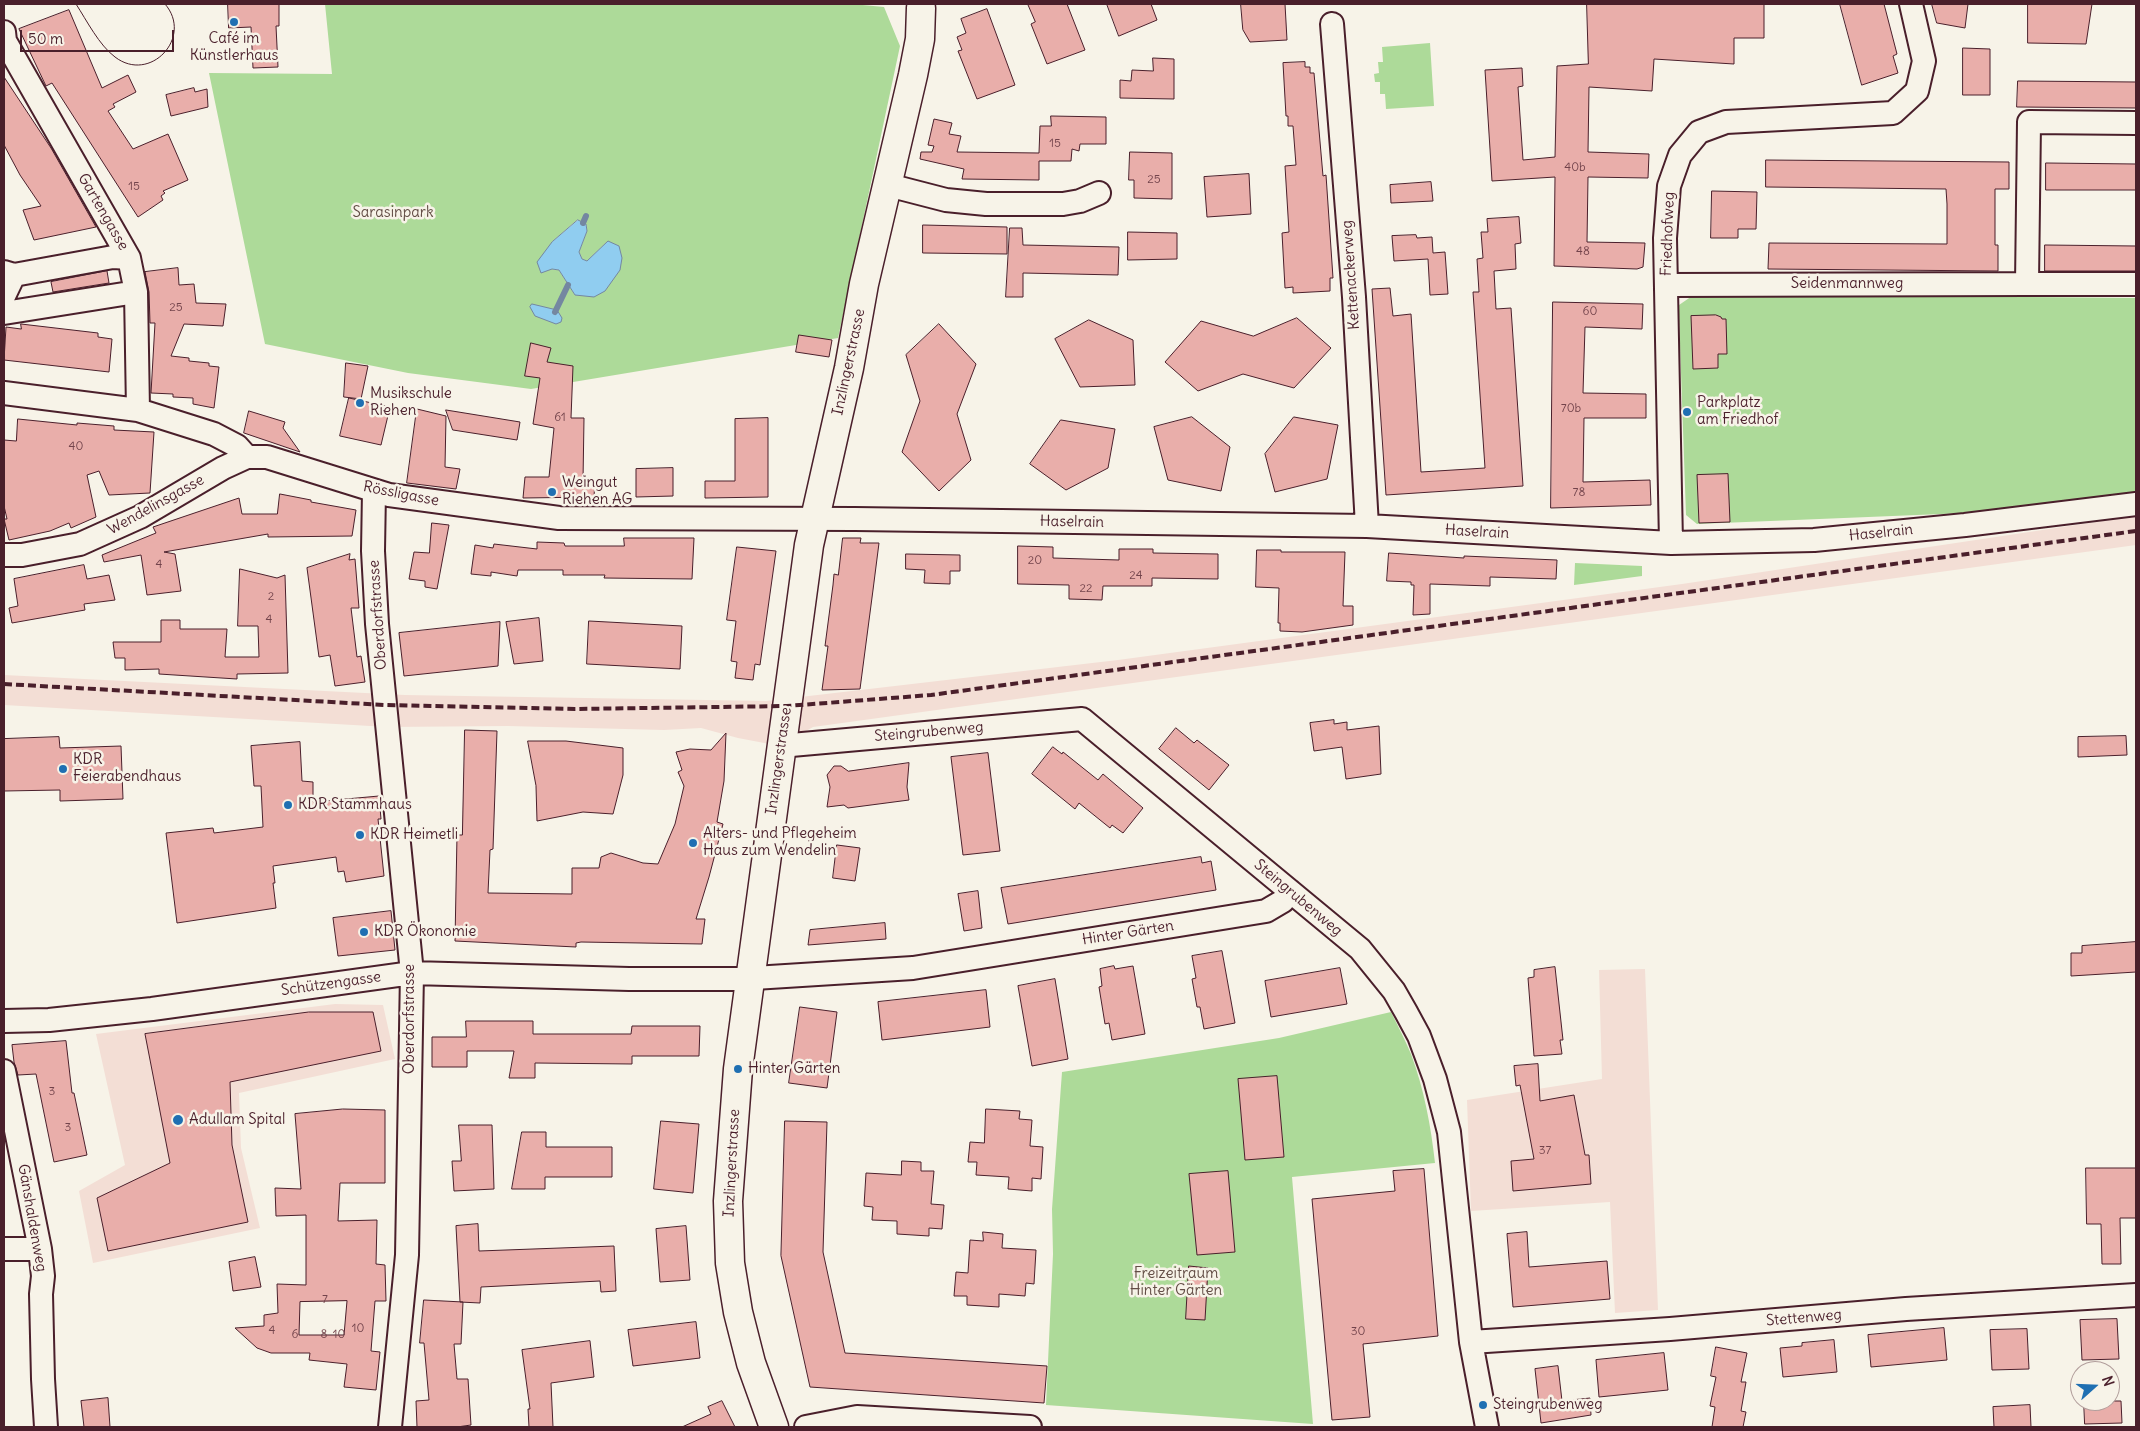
<!DOCTYPE html>
<meta charset="utf-8">
<style>
body{margin:0}
#map{position:relative;width:2140px;height:1431px;overflow:hidden;background:#f7f3e8;font-family:Delius,sans-serif}
canvas{display:block}
.frame{position:absolute;inset:0;border:5px solid #4a1f2b;pointer-events:none}
.north{position:absolute;left:2070px;top:1361px;width:50px;height:50px;box-sizing:border-box;background:#f7f3e8;border:1px solid #b29e9c;border-radius:50%;rotate:70deg;font-size:14px;font-weight:700;line-height:20px;text-align:center;color:#4a1f2b}
.north::after{content:'';display:block;margin:auto;width:18px;height:22px;background:#1f6fb2;clip-path:polygon(50% 0,100% 100%,50% 72%,0 100%)}
.scale{position:absolute;left:20px;top:30px;width:154px;height:22px;box-sizing:border-box;border:2px solid #4a1f2b;border-top:0;padding-left:6px;font-size:15px;line-height:18px;white-space:nowrap;color:#4a1f2b;-webkit-text-stroke:4px #f7f3e8;paint-order:stroke}
</style>
<div id="map">
<canvas width="2140" height="1431"></canvas>
<div class="frame"></div>
<div class="north">N</div>
<div class="scale">50 m</div>
</div>
<script>
const context = document.querySelector('canvas').getContext('2d');
context.lineJoin = 'round';
function fill(path, color) { context.fillStyle = color; context.fill(path, 'evenodd'); }
function trace(path, color, width, dash) { context.strokeStyle = color; context.lineWidth = width; context.lineCap = dash ? 'butt' : 'round'; context.setLineDash(dash || []); context.stroke(path); }
function label(font, color, halo, rows, align = 'center') {
  context.font = font + ' Delius,sans-serif'; context.lineWidth = 5; context.setLineDash([]); context.textBaseline = 'middle'; context.strokeStyle = halo; context.fillStyle = color; for (const [text, x, y, turn = 0] of rows) {
    context.save(); context.translate(x, y); context.rotate((+turn || 0) * Math.PI / 180); context.textAlign = isNaN(turn) ? turn : align; if (halo) context.strokeText(text, 0, 0); context.fillText(text, 0, 0); context.restore();
  }
}
const built = new Path2D(`
 M2136 516V545L813 727 780 746 738 738 701 728 664 730 508 726 388 727 4 705V675L405 695 766 701 1118 660 1682 584Z
 M1645 969 1658 1310 1615 1313 1610 1202 1471 1211 1467 1100 1602 1079 1599 970Z
 M335 1004 383 1005 395 1059 239 1093 241 1148 260 1228 93 1263 79 1191 125 1165 96 1034Z`);
const green = new Path2D(`
 M325 4H852L884 7 900 46 838 338 531 389 408 373 265 344 209 73 332 74ZM577 220 586 224 587 231 579 252 582 259 587 261 608 241 575 295 559 270 552 269V242Z
 M1430 43 1434 106 1386 109 1385 94H1380V82H1375L1374 74 1379 73 1378 62H1383L1382 47Z
 M1695 294 2136 298V492L2005 510 1966 513 1697 524 1686 515 1679 315V305Z
 M1575 563 1642 566V576L1574 585Z
 M1391 1012C1398 1026 1405 1040 1411 1054 1424 1089 1431 1126 1435 1163L1292 1177 1313 1424 1046 1405 1053 1254 1052 1209 1062 1072 1279 1038Z`);
const water = new Path2D(`
 M578 220 586 224 587 231 579 252 582 259 587 261 608 241 619 246 622 258 620 270 605 291 594 297 575 295 559 270 552 269 541 273 537 262 552 242Z
 M532 304 557 310 562 318 561 322 556 324 535 316 530 307Z`);
const stream = new Path2D(`
 M583 223 586 216
 M555 312 568 285`);
const building = new Path2D(`
 M228 4H279V26H276L278 67 253 68 251 27 229 28Z
 M1028 4H1067L1085 50 1047 64 1031 24 1035 22Z
 M1107 4H1151L1157 20 1119 36Z
 M1241 4H1285L1287 40 1250 42 1243 30Z
 M1587 4H1764V38H1734V64L1654 59 1652 91 1589 87 1588 152 1649 154 1648 178 1588 177 1587 242 1645 243 1643 267 1637 269 1554 266 1555 177 1492 181 1485 70 1522 68 1523 86 1518 87 1523 160 1555 157 1557 66 1588 64Z
 M1840 4H1884L1897 54 1893 56 1898 73 1862 85Z
 M1932 4H1968L1965 28 1937 23Z
 M2028 4H2092L2086 44 2028 43Z
 M987 9 1015 85 977 99 958 51 962 50 957 37 966 33 961 19Z
 M69 10 102 88 128 75 136 92 113 104 115 107 108 111 133 149 168 134 188 180 163 191 165 193 161 196 163 200 138 217 52 83 46 86 19 29Z
 M1963 48 1990 49V95H1963Z
 M1153 58 1174 59V99L1120 98V80L1131 81 1132 70 1153 71Z
 M1305 62V67H1310V73H1314L1323 176 1326 175 1333 278H1330V291L1293 293V287L1285 288 1282 233 1289 232 1285 166 1296 165 1293 126H1288V116H1286L1283 63Z
 M4 77 51 148 96 227 34 240 23 210 41 206 20 175 4 145Z
 M2018 81 2136 82V108L2017 107Z
 M194 88 195 92 207 89 208 107 171 116 166 95Z
 M1051 116 1106 117V144H1080L1079 151 1072 149 1071 161H1039V180L962 179 964 169 920 159 921 152H932L934 146 928 145 934 119 952 123 949 134 961 136 957 152 1039 153 1040 126H1051Z
 M1130 152 1172 153V199L1134 198V180H1129Z
 M1766 160 2009 162V189H1995V245H1998V271L1768 269 1769 243 1947 244V204L1946 189 1766 187Z
 M2046 163 2136 164V190H2046Z
 M1249 174 1251 214 1207 217 1204 177Z
 M1431 182 1433 201 1391 203 1390 185Z
 M1712 191 1757 192 1756 229H1738V238H1711Z
 M1519 217 1521 243 1515 244 1516 269 1494 271 1496 309 1511 308 1523 486 1386 495 1372 289 1390 288 1393 316 1411 314 1421 472 1485 468 1473 292H1479L1477 259 1483 258 1481 232H1488L1487 219Z
 M923 225 1007 227V254L923 253Z
 M1010 228H1022L1023 245 1119 247 1118 275 1023 273V297H1006Z
 M1128 232 1177 233V259L1128 260Z
 M1416 235 1417 238 1432 237 1433 253 1445 252 1448 294 1430 295 1428 259 1394 261 1392 236Z
 M2045 245 2136 246V271H2045Z
 M178 268 179 285 194 284 196 303 226 304 223 326 184 324 171 356 189 358V361L209 363V366L219 367 214 408 193 404V398L173 397V394L151 393 155 323H150L149 292 145 272Z
 M107 271 109 283 53 292 51 282Z
 M1553 302 1643 304 1642 329 1585 327 1583 393 1646 394V418H1584L1583 482 1650 480 1651 505 1551 508Z
 M1716 315 1721 317 1722 319H1726L1727 354H1718V368L1693 369 1691 316Z
 M1297 318 1331 348 1294 388 1243 374 1198 391 1165 362 1201 321 1253 336Z
 M1089 320 1133 340 1135 385 1080 387 1055 339Z
 M21 324 98 333V337L112 339 109 372 4 360 6 327 21 329Z
 M939 324 976 364 957 414 971 460 939 491 902 452 920 401 906 355Z
 M799 335 832 340 829 357 796 352Z
 M531 343 551 348 547 362 573 366 571 418H584L583 481 595 480 594 497 523 498 525 477H549L554 428 533 424 540 378 525 376Z
 M346 363 368 366 361 399 344 397Z
 M349 398 390 407 381 445 340 436Z
 M417 409 446 416 445 467 460 469 456 489 407 483Z
 M446 410 520 422 517 440 453 430Z
 M249 411 285 422 283 428 300 452 244 433Z
 M1192 417 1230 447 1221 491 1168 480 1154 427Z
 M1294 417 1338 425 1327 479 1275 492 1265 454Z
 M768 418V497L705 498V481H735V419Z
 M18 419 77 425V423L114 426V430L154 432 150 493 109 495 99 471 87 475 96 517 71 528 69 523 50 531 9 540 4 519H7L4 506V440L16 441Z
 M1061 420 1115 429 1108 468 1066 490 1030 464Z
 M673 468V496L636 497V469Z
 M1728 474 1730 522 1699 523 1697 475Z
 M280 494 311 500V502L356 510 352 536 268 537V534L164 552 175 554 181 591 147 595 141 555 104 562 102 555 156 533 153 527 239 498 242 514H277Z
 M432 523 449 525 437 589 425 587V581L409 579 414 552 429 553Z
 M624 538H694L692 579 604 578 605 575H563V570H518L517 576 491 572V576L471 574 475 545 493 548 494 544 537 549V542L564 543 565 546H624Z
 M843 538H861L860 543H879L873 590 860 689 822 690 828 646H825L833 585 834 574 838 575Z
 M1018 546 1053 547V558L1119 560V549H1153V553L1218 554V579L1152 578V586H1103L1102 600 1069 599V585L1018 584Z
 M737 547 776 551 760 665 755 664 753 680 735 678 737 662 731 661 736 621 727 620Z
 M1257 550H1281V552H1345L1343 606H1353V625L1302 632 1280 631V623H1278L1279 588 1256 587Z
 M1389 553 1464 558V556L1557 560 1556 579 1490 577V586L1430 584V614L1413 615 1414 585H1411V582L1387 581Z
 M350 554 349 560 355 559 359 608H351L357 657 361 656 365 682 335 686 330 655 319 657 307 568Z
 M906 554 960 555V571H950V584L924 583 925 570 906 569Z
 M84 565 87 579 109 575 115 600 84 604 85 610 12 623 9 608 18 606 14 579Z
 M240 569 277 578 285 575 288 673 237 674V679L159 674V669L125 670V658H115L113 642H161V620H180V629H227L225 657H259L258 626H238Z
 M539 618 543 661 514 664 506 622Z
 M589 621 682 626 680 669 587 664Z
 M500 622 498 666 404 676 399 633Z
 M1334 720V724L1347 722V730L1379 726 1381 774 1346 779 1342 747 1314 751 1310 723Z
 M1176 728 1194 743 1197 740 1229 765 1209 790 1159 749Z
 M465 730 497 731 493 849 490 850 488 893 572 894V868H599L601 857 611 853 643 863 658 864 675 824 684 786 678 772 682 770 676 752 690 749 711 750 726 733 724 781 717 822 723 824 709 877 696 919H705L702 944 581 942 576 943V947L455 941 457 835H462Z
 M2126 736 2127 755 2078 757V737Z
 M59 737 60 748 121 746 123 799 60 801V790L4 791V739Z
 M528 741H566L623 748V775L613 814 583 812 537 821 536 786Z
 M300 742 302 781 313 782V802L379 796 381 819H378L384 876 346 882 344 871 338 872 336 857 273 866 275 883H273L276 908 177 923 166 833 213 828 214 833 263 827 261 786H254L251 746Z
 M1053 747 1062 754 1063 752 1098 780 1103 774 1143 808 1123 833 1112 825 1110 828 1079 803 1075 809 1032 774Z
 M988 753 1000 851 963 855 951 757Z
 M909 763 907 787 909 800 848 808 844 805 827 807 830 787 827 775 834 766H841L848 771Z
 M837 845 860 848 855 881 833 878Z
 M1201 857 1202 863 1211 861 1216 890 1008 924 1001 888Z
 M978 891 982 928 964 931 958 894Z
 M391 911 395 950 338 956 333 918Z
 M885 923 886 939 808 945 810 930Z
 M2136 942V972L2071 976V953H2082V946Z
 M1222 951 1235 1023 1204 1029 1200 1007H1197L1192 979 1196 978 1192 956Z
 M1114 966 1115 969 1133 966 1145 1034 1112 1040 1109 1023 1105 1024 1099 987 1102 986 1100 969Z
 M1555 967 1563 1040H1560L1562 1054 1534 1056 1528 978 1534 977V970Z
 M1340 968 1347 1004 1271 1017 1265 981Z
 M1055 979 1068 1059 1032 1066 1018 986Z
 M986 990 990 1027 882 1040 878 1002Z
 M800 1007 837 1012 827 1088 789 1083Z
 M309 1012H373L381 1051 230 1082 232 1145 248 1222 108 1251 97 1198 170 1163 145 1034Z
 M466 1021H533V1034H631L632 1026H700L699 1056H632V1064L535 1063V1078H509L514 1051H467V1067H432V1037H466Z
 M66 1041 72 1093H74L87 1155 54 1162 36 1074 18 1075 14 1062 12 1045Z
 M1538 1064 1540 1101 1574 1095 1585 1155H1589L1591 1184 1513 1191 1511 1161 1534 1159 1520 1085 1516 1086 1514 1066Z
 M1277 1076 1284 1157 1245 1160 1238 1079Z
 M343 1109 385 1110V1183H340L338 1221 377 1220 376 1264 385 1265 386 1301H375L371 1351 380 1352 376 1390 344 1387 347 1364 309 1360 310 1353H271L257 1348 235 1328 264 1326V1315L278 1313 277 1284 306 1285V1215L276 1216 275 1188 301 1189 295 1114ZM347 1301 344 1335H299L300 1302Z
 M986 1109 1020 1111 1019 1119 1032 1120 1030 1146 1043 1147 1041 1179 1032 1178V1191L1008 1189 1009 1177 976 1175 977 1162H968L970 1142 984 1143Z
 M661 1121 699 1124 693 1193 654 1189Z
 M785 1121 827 1122 823 1252 845 1353 1047 1366 1044 1403 810 1387 781 1256Z
 M459 1125H492L494 1189 454 1191 452 1161H461Z
 M522 1132H546V1147H612V1177H545V1189H512Z
 M902 1161 921 1162V1171H934L931 1204 944 1205 942 1229 929 1228V1236L897 1234V1221L872 1220 873 1207 864 1206 866 1173 901 1175Z
 M2086 1168H2136V1218H2120L2121 1264H2102L2101 1224H2087Z
 M1424 1169 1438 1336 1363 1344 1370 1417 1332 1420 1312 1199 1395 1191 1393 1171Z
 M1228 1171 1235 1252 1197 1255 1189 1174Z
 M478 1224 479 1251 614 1246 616 1291 601 1292 600 1281 481 1287 480 1303 460 1302 456 1226Z
 M686 1226 690 1280 660 1282 656 1229Z
 M983 1232 1003 1234 1002 1248 1036 1250 1034 1284 1026 1283 1025 1296 999 1294V1307L967 1305V1296H954L956 1272 968 1273 970 1240 983 1241Z
 M1527 1232 1529 1267 1607 1261 1610 1299 1513 1307 1507 1234Z
 M255 1257 261 1287 233 1291 229 1262Z
 M1189 1266 1208 1268 1205 1320 1186 1319Z
 M424 1300 463 1302 461 1344H454L457 1379H468L471 1425 457 1427H417L416 1401 429 1400 424 1343H420Z
 M2117 1319 2119 1359 2082 1360 2080 1320Z
 M696 1322 700 1358 633 1366 628 1330Z
 M1944 1328 1947 1360 1871 1367 1868 1335Z
 M2027 1329 2029 1369 1992 1370 1990 1330Z
 M1834 1340 1837 1372 1783 1377 1780 1348 1802 1346V1343Z
 M590 1341 594 1377 551 1383 553 1427H529L528 1409H530L522 1350Z
 M1716 1347 1747 1353 1741 1382H1746L1741 1411 1746 1412 1743 1427H1712L1715 1407 1710 1406 1716 1377 1711 1376Z
 M1664 1353 1668 1390 1599 1397 1596 1360Z
 M1558 1366 1562 1401 1590 1398 1591 1415 1541 1423 1535 1369Z
 M108 1398 110 1427H84L81 1401Z
 M722 1401 735 1427H682L711 1414 708 1407Z
 M2084 1401H2121L2122 1423 2085 1424Z
 M2030 1405 2031 1427H1994L1993 1407Z`);
const street = new Path2D(`
 M1332 24 1354 297 1367 526
 M4 32 5 41 129 258 136 292 138 410
 M2136 123 2029 122 2027 284H2136
 M888 185 946 200 986 204H1063L1080 201 1099 193
 M4 272 14 275 113 257 129 258
 M1667 285 2027 284
 M4 296 14 275
 M4 313 136 292
 M4 393 138 410 214 434 237 446 247 457
 M374 491 373 551 377 624 412 973 407 1255 390 1427
 M1671 543 1665 238 1669 186 1680 155 1699 132 1726 122 1893 113 1917 91 1924 61 1911 4
 M4 555H22L80 544 140 517 223 468 247 457H267L389 495 559 518 855 519 1367 526 1671 543 1814 540 1965 525 2136 504
 M780 746 1082 719 1360 949 1394 991 1406 1012 1419 1036 1435 1079 1449 1132 1471 1342 1487 1427
 M4 1021 49 1020 152 1009 412 973 629 979H738L913 968 1266 911 1283 901 1290 891
 M4 1071 40 1249 43 1276 41 1294 43 1379 46 1427
 M4 1249H40
 M1471 1342 1670 1329 1906 1309 2136 1295
 M806 1427 857 1417 1030 1427`);
const secondary = new Path2D(`
 M774 1427 751 1363 738 1312 730 1263 728 1201 738 1069 809 545 849 368 864 284 913 75 920 39 921 8`);
const tram = new Path2D(`
 M76 4C87 21 99 45 115 57 150 84 194 37 165 4`);
const rail = new Path2D(`
 M4 684 385 705 575 709 787 706 931 695 2136 531`);
const markers = [
 [234,22,5,"#1f6fb2"],
 [360,403,5,"#1f6fb2"],
 [1687,412,5,"#1f6fb2"],
 [552,492,5,"#1f6fb2"],
 [63,769,5,"#1f6fb2"],
 [288,805,5,"#1f6fb2"],
 [360,835,5,"#1f6fb2"],
 [693,843,5,"#1f6fb2"],
 [364,932,5,"#1f6fb2"],
 [738,1069,5,"#1f6fb2"],
 [178,1120,6,"#1f6fb2"],
 [1483,1405,5,"#1f6fb2"]
];
const numberNames = [
 ["15",1055,144],
 ["40b",1575,168],
 ["25",1154,180],
 ["15",134,187],
 ["48",1583,252],
 ["25",176,308],
 ["60",1590,312],
 ["70b",1571,409],
 ["61",560,418],
 ["40",76,447],
 ["78",1579,493],
 ["20",1035,561],
 ["4",159,565],
 ["24",1136,576],
 ["22",1086,589],
 ["2",271,597],
 ["4",269,620],
 ["3",52,1092],
 ["3",68,1128],
 ["37",1545,1151],
 ["7",325,1300],
 ["10",358,1329],
 ["4",272,1331],
 ["30",1358,1332],
 ["6",295,1335],
 ["8",324,1335],
 ["10",339,1335]
];
const poiNames = [
 ["Café im",234,39,"center"],
 ["Künstlerhaus",234,56,"center"],
 ["Musikschule",370,394],
 ["Riehen",370,411],
 ["Parkplatz",1697,403],
 ["am Friedhof",1697,420],
 ["Weingut",562,483],
 ["Riehen AG",562,500],
 ["KDR",73,760],
 ["Feierabendhaus",73,777],
 ["KDR Stammhaus",298,805],
 ["Alters- und Pflegeheim",703,834],
 ["Haus zum Wendelin",703,851],
 ["KDR Heimetli",370,835],
 ["KDR Ökonomie",374,932],
 ["Hinter Gärten",748,1069],
 ["Adullam Spital",189,1120],
 ["Steingrubenweg",1493,1405]
];
const streetNames = [
 ["Gartengasse",103,212,60],
 ["Friedhofweg",1668,234,-88],
 ["Kettenackerweg",1351,275,-94],
 ["Seidenmannweg",1847,284],
 ["Inzlingerstrasse",849,362,-78],
 ["Rössligasse",401,494,11],
 ["Wendelinsgasse",156,505,-29],
 ["Haselrain",1072,522,1],
 ["Haselrain",1477,532,3],
 ["Haselrain",1881,533,-6],
 ["Oberdorfstrasse",378,615,-94],
 ["Steingrubenweg",929,732,-5],
 ["Inzlingerstrasse",779,761,-82],
 ["Steingrubenweg",1298,898,40],
 ["Hinter Gärten",1128,933,-9],
 ["Schützengasse",331,984,-8],
 ["Oberdorfstrasse",410,1019,-90],
 ["Inzlingerstrasse",732,1163,-87],
 ["Gänshaldenweg",32,1218,80],
 ["Stettenweg",1804,1318,-5]
];
const parkNames = [
 ["Sarasinpark",393,213],
 ["Freizeitraum",1176,1274],
 ["Hinter Gärten",1176,1291]
];
fill(built, '#f3ded5');
fill(green, '#adda99');
fill(water, '#90cdf0');
trace(water, '#7487a1', 1);
trace(stream, '#7487a1', 6);
fill(building, '#e9aeaa');
trace(building, '#4a1f2b', 1);
trace(street, '#4a1f2b', 26);
trace(secondary, '#4a1f2b', 31);
trace(street, '#f7f3e8', 22);
trace(secondary, '#f7f3e8', 28);
trace(tram, '#4a1f2b', 1);
trace(rail, '#4a1f2b', 4, [8, 4]);
for (const [x, y, r, color] of markers) { const dot = new Path2D(); dot.arc(x, y, r, 0, 2 * Math.PI); context.fillStyle = color; context.fill(dot); trace(dot, '#f7f3e8', 2); }
label('12px', '#72434b', null, numberNames);
label('15px', '#4a1f2b', '#f7f3e8', poiNames, 'left');
label('15px', '#4a1f2b', '#f7f3e8', streetNames);
label('15px', '#634e46', '#f7f3e8', parkNames);
</script>
